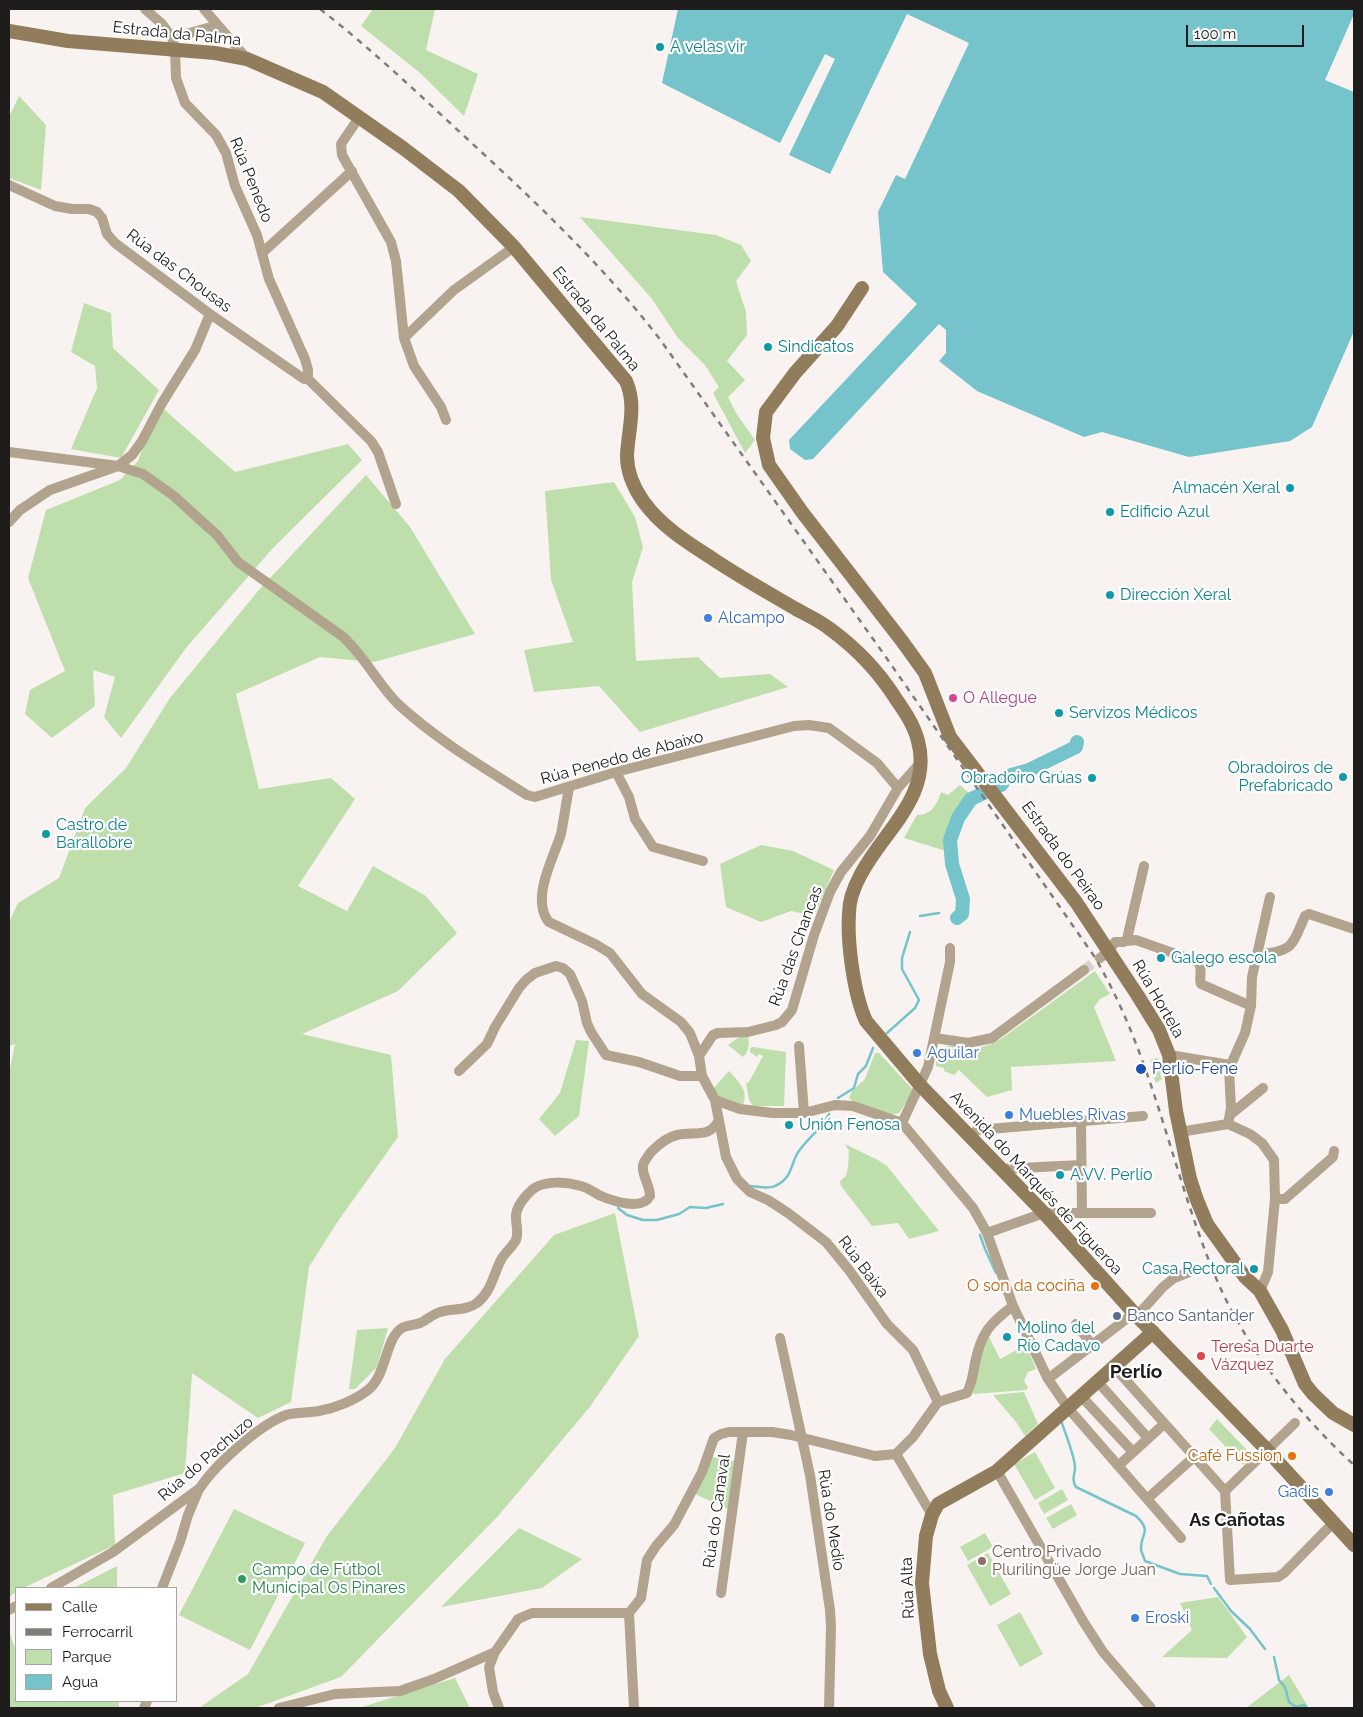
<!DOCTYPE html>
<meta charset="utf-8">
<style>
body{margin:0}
#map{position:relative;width:1363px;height:1717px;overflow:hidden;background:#f8f3f0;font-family:Raleway,sans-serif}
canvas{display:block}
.frame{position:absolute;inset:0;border:10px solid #1f1d1c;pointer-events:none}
.legend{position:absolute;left:15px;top:1587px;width:162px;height:115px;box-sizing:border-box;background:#fff;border:1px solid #a5a5a4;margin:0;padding:6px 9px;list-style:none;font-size:15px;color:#1f1d1c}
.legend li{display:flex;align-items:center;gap:10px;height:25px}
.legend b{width:25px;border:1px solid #a5a5a4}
.scale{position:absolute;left:1186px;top:25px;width:118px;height:22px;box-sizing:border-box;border:2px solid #1f1d1c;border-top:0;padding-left:6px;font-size:15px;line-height:18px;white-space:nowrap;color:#1f1d1c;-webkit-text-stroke:4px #fff;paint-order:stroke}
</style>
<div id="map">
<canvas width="1363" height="1717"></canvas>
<div class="frame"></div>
<ul class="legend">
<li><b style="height:6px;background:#917c5c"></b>Calle</li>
<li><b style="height:6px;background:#817d7b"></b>Ferrocarril</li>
<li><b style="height:14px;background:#bedeab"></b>Parque</li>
<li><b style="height:14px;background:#75c3cb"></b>Agua</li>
</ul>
<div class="scale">100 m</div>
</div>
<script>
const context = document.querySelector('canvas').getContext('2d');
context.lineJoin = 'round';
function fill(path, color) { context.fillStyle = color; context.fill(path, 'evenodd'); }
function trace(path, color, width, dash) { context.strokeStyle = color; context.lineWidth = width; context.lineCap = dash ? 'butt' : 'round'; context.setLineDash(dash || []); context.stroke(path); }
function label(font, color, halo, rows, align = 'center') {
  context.font = font + ' Raleway,sans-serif'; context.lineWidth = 4.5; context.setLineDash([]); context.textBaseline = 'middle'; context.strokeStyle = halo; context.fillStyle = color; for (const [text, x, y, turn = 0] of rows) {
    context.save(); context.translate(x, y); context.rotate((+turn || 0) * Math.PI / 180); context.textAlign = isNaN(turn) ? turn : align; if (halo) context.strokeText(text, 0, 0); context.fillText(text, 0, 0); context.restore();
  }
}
const green = new Path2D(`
 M373 9H435L426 50 478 74 464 116 419 72 361 26Z
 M19 96 46 125 41 190 9 178V117Z
 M580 217 716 235 741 245 751 261 736 281 746 312 747 335 727 361 745 380 728 397 736 413 755 440 745 453 713 393 719 387 705 365 678 338 652 299Z
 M84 303 111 313 113 348 159 390 121 458 71 449 97 388 95 366 71 352Z
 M158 404 235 472 348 444 362 460 272 549 186 648 121 738 104 717 115 677 93 670 95 706 52 738 25 714 30 690 65 671 28 578 46 510 120 480 138 461Z
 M366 475 410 527 475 634 374 662 320 657 236 694 259 789 331 778 355 799 298 886 347 911 373 866 426 896 457 933 398 991 302 1034 391 1055 398 1137 336 1224 309 1267 291 1402 258 1418 192 1373 185 1473 113 1495 115 1545 23 1588H16V1592L9 1597V1073L15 1044 9 1046V922L18 903 59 878 85 808 126 768 170 698 258 591Z
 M614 482 635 517 643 547 632 582 636 661 698 657 720 678 770 674 788 687 640 732 599 686 534 692 524 650 573 642 551 580 545 491Z
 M960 785 970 794 950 823 946 851 904 838 917 815C932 815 937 804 941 792L948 795Z
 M761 845 793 851 834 870 814 916 791 911 761 922 726 907 720 864Z
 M1095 971 1110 994 1100 999 1094 1007 1116 1061 1011 1067 1012 1090 987 1097 959 1070 954 1075 944 1071V1068L936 1066 937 1052C950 1040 956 1048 971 1048 983 1048 991 1044 1001 1039Z
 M742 1035H748C749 1044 750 1050 743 1057L728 1045Z
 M576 1040 589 1041 579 1116 555 1136 539 1119 560 1093Z
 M753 1047 786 1052 784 1106H753L749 1100 746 1083 749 1082 763 1056 759 1054 757 1057 750 1052V1048Z
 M875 1053H879L914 1091 899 1113 891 1115 856 1104 849 1098 852 1091 865 1079Z
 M1158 1058 1159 1062 1156 1064 1157 1068 1161 1071 1160 1075 1162 1079 1156 1083 1154 1078 1157 1076 1151 1070 1154 1065H1151L1150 1060Z
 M729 1071C738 1081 749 1090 743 1105L717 1096 712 1090Z
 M845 1144 878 1160 887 1166 939 1231 909 1239 898 1223 872 1226 841 1186 840 1181 846 1176 848 1167 849 1151Z
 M615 1213 639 1336 589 1408 499 1515 341 1677 255 1708H199L248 1674 327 1536 395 1448 445 1359 554 1235Z
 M388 1328 377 1367 355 1389H349L357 1330Z
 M989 1337 1000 1359 1026 1345 1036 1369 1028 1372 1024 1381 1028 1387 1026 1390 973 1394 982 1350Z
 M1024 1392 1038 1424 1025 1436 1016 1422 993 1395Z
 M1217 1419 1248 1451 1246 1454 1249 1459 1243 1465 1209 1429Z
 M1035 1452 1055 1488 1035 1500 1014 1464Z
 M712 1457 734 1461 728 1509 695 1494Z
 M1062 1489 1068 1500 1044 1514 1038 1503Z
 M1071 1504 1077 1515 1053 1529 1046 1518Z
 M234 1509 305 1543 250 1650 179 1615Z
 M519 1528 582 1559 542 1588 441 1607Z
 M985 1533 993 1547 968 1561 960 1547Z
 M988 1553 1011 1594 990 1606 967 1565Z
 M117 1566V1588H74Z
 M1218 1597 1247 1637 1227 1658 1162 1657 1192 1630 1180 1603Z
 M1020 1612 1043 1654 1020 1667 997 1625Z
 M9 1631 16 1651V1701H119V1708H9Z
 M1289 1675 1309 1708H1246Z
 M455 1678 470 1708H360L362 1707Z`);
const water = new Path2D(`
 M678 9H1354V14L1325 80 1354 92V331L1312 427 1290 441 1189 457 1102 432 1084 437 977 391 939 361 946 353V330L939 324 813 459 805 460 790 449 789 440 917 304 883 272 878 212 896 175 905 179 969 43 907 14 830 174 789 155 835 59 825 54 780 143 662 83Z`);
const stream = new Path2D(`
 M920 916 939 913
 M887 1033 915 1008 919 1000 902 969V958L910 932
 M838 1098 854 1088 858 1074 866 1066 873 1048
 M751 1186C758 1187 769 1189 775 1186 792 1178 790 1167 797 1154 805 1140 822 1129 829 1114
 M618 1208 627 1215 643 1220H657L679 1214 690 1207 706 1208 723 1204
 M980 1235 985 1249 996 1273
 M1062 1423C1066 1436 1074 1454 1075 1467 1075 1475 1071 1479 1076 1487L1136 1516C1153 1532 1140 1534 1141 1549 1141 1552 1144 1557 1145 1561L1180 1574 1207 1576 1211 1584
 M1214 1588 1231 1611 1250 1629 1265 1649
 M1274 1657 1279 1680 1285 1687 1289 1702 1296 1707 1304 1705 1307 1708`);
const river = new Path2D(`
 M957 918 962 914 963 899 952 864 950 840 958 818 971 799 1001 785 1008 776 1029 770 1076 747 1077 742`);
const streetTunnel = new Path2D(`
 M1084 970 1100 958`);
const street = new Path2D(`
 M145 9 162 24 172 38 175 49 176 78 185 103 216 135 226 153 235 186 257 235 269 279 305 359 308 370V379
 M204 9 247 59
 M172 38 218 25
 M360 116 341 144 342 155 391 242 396 261 404 338 414 366 441 407 446 420
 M9 185 55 206 72 209H89L97 212 102 218 107 234 115 243 210 314 304 379H308
 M262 253 352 171
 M404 338 454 290 514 247
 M308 379 371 441 378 452 396 504
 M9 452 118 466 143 474 174 496 198 518 217 535 238 562 342 636C364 655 377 683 398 704 437 740 483 767 527 795L535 797 616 772 794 726 809 725 829 728 877 763 898 788
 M9 522 20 510 50 490 118 466 132 455 142 441 162 403 195 350 210 314
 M616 772 629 797 635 819 653 847 703 861
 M569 788C566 803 564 819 561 834 554 857 530 899 549 922L595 944 610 953 642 994 681 1022 690 1033 699 1056 702 1076 715 1100 726 1157 737 1179 750 1192 768 1200 788 1213 826 1242 849 1270 887 1324 913 1350 938 1402
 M1126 941 1136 940 1198 962C1204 970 1198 977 1201 984L1251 1006
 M1256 955C1293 950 1290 950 1305 916L1309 914 1354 929
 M1100 958 1109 951 1115 942H1124L1127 939 1144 866
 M935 1038 968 1043 992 1038 1084 970
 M799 1046 804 1113
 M1169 1055 1230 1065
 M699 1056 713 1035 718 1033 748 1032 776 1025 782 1022 792 1010 814 935 830 892 841 872 870 836 898 788 920 763
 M459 1071 487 1044 495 1027 519 988 526 980 535 973 556 966 563 968 570 974 582 1001 587 1023 591 1032 606 1055 639 1062 680 1076H702
 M715 1100 740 1109 772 1113H804L835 1105 853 1106 902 1123 973 1208 987 1233 1013 1306 1048 1379 1068 1408 1181 1538
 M1231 1114 1263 1088
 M1081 1121 1082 1213
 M902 1123 928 1067 950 962V948
 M1228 1124 1231 1108 1229 1069 1245 1033 1251 1006 1252 977 1270 897
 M1180 1132 1228 1124 1250 1134 1262 1143 1274 1160 1275 1199 1268 1272 1260 1291
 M970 1137 977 1130 1143 1116
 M1000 1169 1081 1165
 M1275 1199H1285L1333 1157 1334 1151
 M987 1233 1044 1213H1151
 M1137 1316 1163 1287 1174 1278 1197 1269
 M1076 1324 1092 1345
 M780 1338 810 1475 830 1610 831 1627 829 1708
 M1114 1367 1225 1491
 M1048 1379 1134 1313
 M1097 1381 1148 1438
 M1081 1396 1133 1452
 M1295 1423 1225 1491 1230 1580 1278 1577 1284 1573 1334 1522
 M896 1454 913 1437 938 1402 967 1393C972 1383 973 1374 975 1363 981 1333 990 1323 1013 1306
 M1118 1466 1164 1424
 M997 1471 1083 1621 1103 1652 1151 1708
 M1147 1499 1194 1457
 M51 1588 113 1552 200 1488C215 1465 259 1425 286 1415 296 1412 308 1413 319 1411 336 1408 355 1400 368 1390 387 1375 385 1338 402 1328 407 1325 415 1325 420 1323 427 1320 433 1314 440 1312 452 1308 466 1311 477 1303 492 1291 493 1274 502 1258 506 1252 513 1246 516 1240 519 1231 516 1226 516 1218 515 1207 526 1195 533 1189 545 1180 567 1182 581 1186 589 1188 594 1193 601 1196 613 1201 642 1211 650 1196 650 1185 641 1174 643 1165 644 1161 648 1156 651 1152 658 1145 668 1137 677 1135 695 1131 709 1139 719 1120
 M162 1588 180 1542 188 1515 199 1489
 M721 1593 743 1432
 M9 1610 16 1606
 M144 1708 147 1701
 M279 1708 335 1694 400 1691 434 1679 495 1652
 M499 1708 493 1692 489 1667 495 1652 518 1619 532 1613H629
 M634 1708 629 1613 641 1598 647 1560 656 1546 674 1525 702 1472 714 1438 721 1434 729 1432H772L791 1435 875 1456 896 1454 932 1515`);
const secondary = new Path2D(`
 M9 31 68 41 215 53 247 59 323 92 403 148 459 191 514 247 626 381C637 406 628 430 627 456 627 471 634 488 643 501 660 525 685 541 710 557 738 576 767 592 796 609 807 615 820 621 830 629 856 648 879 672 896 699 905 712 914 725 918 741 933 797 882 832 860 876 854 887 849 902 849 914 847 943 854 995 866 1021L920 1085 1044 1213 1134 1313 1267 1450 1354 1545
 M862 288 837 326 795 373 766 412 763 438 769 465 802 512 902 641 925 673 950 737 1076 902 1138 996 1159 1030 1169 1055 1176 1111 1190 1179 1197 1200 1207 1224 1245 1277 1260 1291 1282 1330 1305 1384 1313 1394 1333 1413 1354 1425
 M947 1708 939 1691 930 1654 922 1583 926 1536 932 1515 938 1504 997 1471 1153 1332`);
const rail = new Path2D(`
 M320 9C374 51 425 100 476 147 541 207 604 267 659 338L883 653 1094 956C1155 1058 1172 1177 1219 1285 1248 1350 1301 1417 1354 1465`);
const markers = [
 [660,47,5,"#0f9aa8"],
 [768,347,5,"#0f9aa8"],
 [1290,488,5,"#0f9aa8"],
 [1110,512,5,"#0f9aa8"],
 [1110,595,5,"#0f9aa8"],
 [708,618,5,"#3f7fe0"],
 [953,698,5,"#d1479c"],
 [1059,713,5,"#0f9aa8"],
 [1343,777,5,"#0f9aa8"],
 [1092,778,5,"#0f9aa8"],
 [46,834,5,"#0f9aa8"],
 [1161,958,5,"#0f9aa8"],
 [917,1053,5,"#3f7fe0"],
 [1141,1069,6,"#1a4fb4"],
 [1009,1115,5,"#3f7fe0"],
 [789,1125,5,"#0f9aa8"],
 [1060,1175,5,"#0f9aa8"],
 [1254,1269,5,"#0f9aa8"],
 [1095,1286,5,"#e8710a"],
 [1117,1316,5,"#5c6f8a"],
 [1007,1337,5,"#0f9aa8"],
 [1201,1356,5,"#e0444e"],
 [1292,1456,5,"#e8710a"],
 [1329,1492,5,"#3f7fe0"],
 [982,1561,5,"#8d6e63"],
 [242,1579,5,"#2e9e5b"],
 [1135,1618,5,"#3f7fe0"]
];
const streetNames = [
 ["Estrada da Palma",177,34,6],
 ["Rúa Penedo",251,180,68],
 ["Rúa das Chousas",179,271,37],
 ["Estrada da Palma",596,319,51],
 ["Rúa Penedo de Abaixo",622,758,-15],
 ["Estrada do Peirao",1063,856,54],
 ["Rúa das Chancas",796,946,-70],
 ["Rúa Hortela",1158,999,60],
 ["Avenida do Marqués de Figueroa",1036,1183,47],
 ["Rúa Baixa",863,1267,53],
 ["Rúa do Pachuzo",206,1459,-41],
 ["Rúa do Canaval",717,1511,-82],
 ["Rúa do Medio",831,1520,81],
 ["Rúa Alta",908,1588,-92]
];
const cultureNames = [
 ["A velas vir",670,47],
 ["Sindicatos",778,347],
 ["Almacén Xeral",1280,488,"right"],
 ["Edificio Azul",1120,512],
 ["Dirección Xeral",1120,595],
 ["Servizos Médicos",1069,713],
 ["Obradoiros de",1333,768,"right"],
 ["Prefabricado",1333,786,"right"],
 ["Obradoiro Grúas",1082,778,"right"],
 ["Castro de",56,825],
 ["Barallobre",56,843],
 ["Galego escola",1171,958],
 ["Unión Fenosa",799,1125],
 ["A.VV. Perlío",1070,1175],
 ["Casa Rectoral",1244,1269,"right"],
 ["Molino del",1017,1328],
 ["Río Cadavo",1017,1346]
];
const shopNames = [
 ["Alcampo",718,618],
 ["Aguilar",927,1053],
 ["Muebles Rivas",1019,1115],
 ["Gadis",1319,1492,"right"],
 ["Eroski",1145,1618]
];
const hotelNames = [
 ["O Allegue",963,698]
];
const transitNames = [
 ["Perlío-Fene",1152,1069]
];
const foodNames = [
 ["O son da cociña",1085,1286],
 ["Café Fussion",1282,1456]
];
const serviceNames = [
 ["Banco Santander",1127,1316]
];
const healthNames = [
 ["Teresa Duarte",1211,1347],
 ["Vázquez",1211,1365]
];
const educationNames = [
 ["Centro Privado",992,1552],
 ["Plurilingüe Jorge Juan",992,1570]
];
const leisureNames = [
 ["Campo de Fútbol",252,1570],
 ["Municipal Os Pinares",252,1588]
];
const neighbourhoodNames = [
 ["As Cañotas",1237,1521]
];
const quarterNames = [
 ["Perlío",1136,1372]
];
fill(green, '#bedeab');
fill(water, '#75c3cb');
trace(stream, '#75c3cb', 2.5);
trace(river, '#75c3cb', 14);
trace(streetTunnel, '#d7d3d0', 10, [10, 5]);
trace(street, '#b1a38d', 10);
trace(secondary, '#917c5c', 14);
trace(rail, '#817d7b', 2.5, [6, 6]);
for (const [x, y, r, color] of markers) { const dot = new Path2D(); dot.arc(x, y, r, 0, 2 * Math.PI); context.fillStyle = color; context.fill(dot); trace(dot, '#fff', 2); }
label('16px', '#1f1d1c', '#fff', streetNames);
label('16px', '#0d838f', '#fff', cultureNames, 'left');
label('16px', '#366cbe', '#fff', shopNames, 'left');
label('16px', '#b23c85', '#fff', hotelNames, 'left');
label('16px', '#164399', '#fff', transitNames, 'left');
label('16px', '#c56008', '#fff', foodNames, 'right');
label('16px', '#4e5e75', '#fff', serviceNames, 'left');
label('16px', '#be3a42', '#fff', healthNames, 'left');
label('16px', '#785e54', '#fff', educationNames, 'left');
label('16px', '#27864d', '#fff', leisureNames, 'left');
label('bold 18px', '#1f1d1c', '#fff', neighbourhoodNames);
label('bold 19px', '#1f1d1c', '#fff', quarterNames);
</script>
